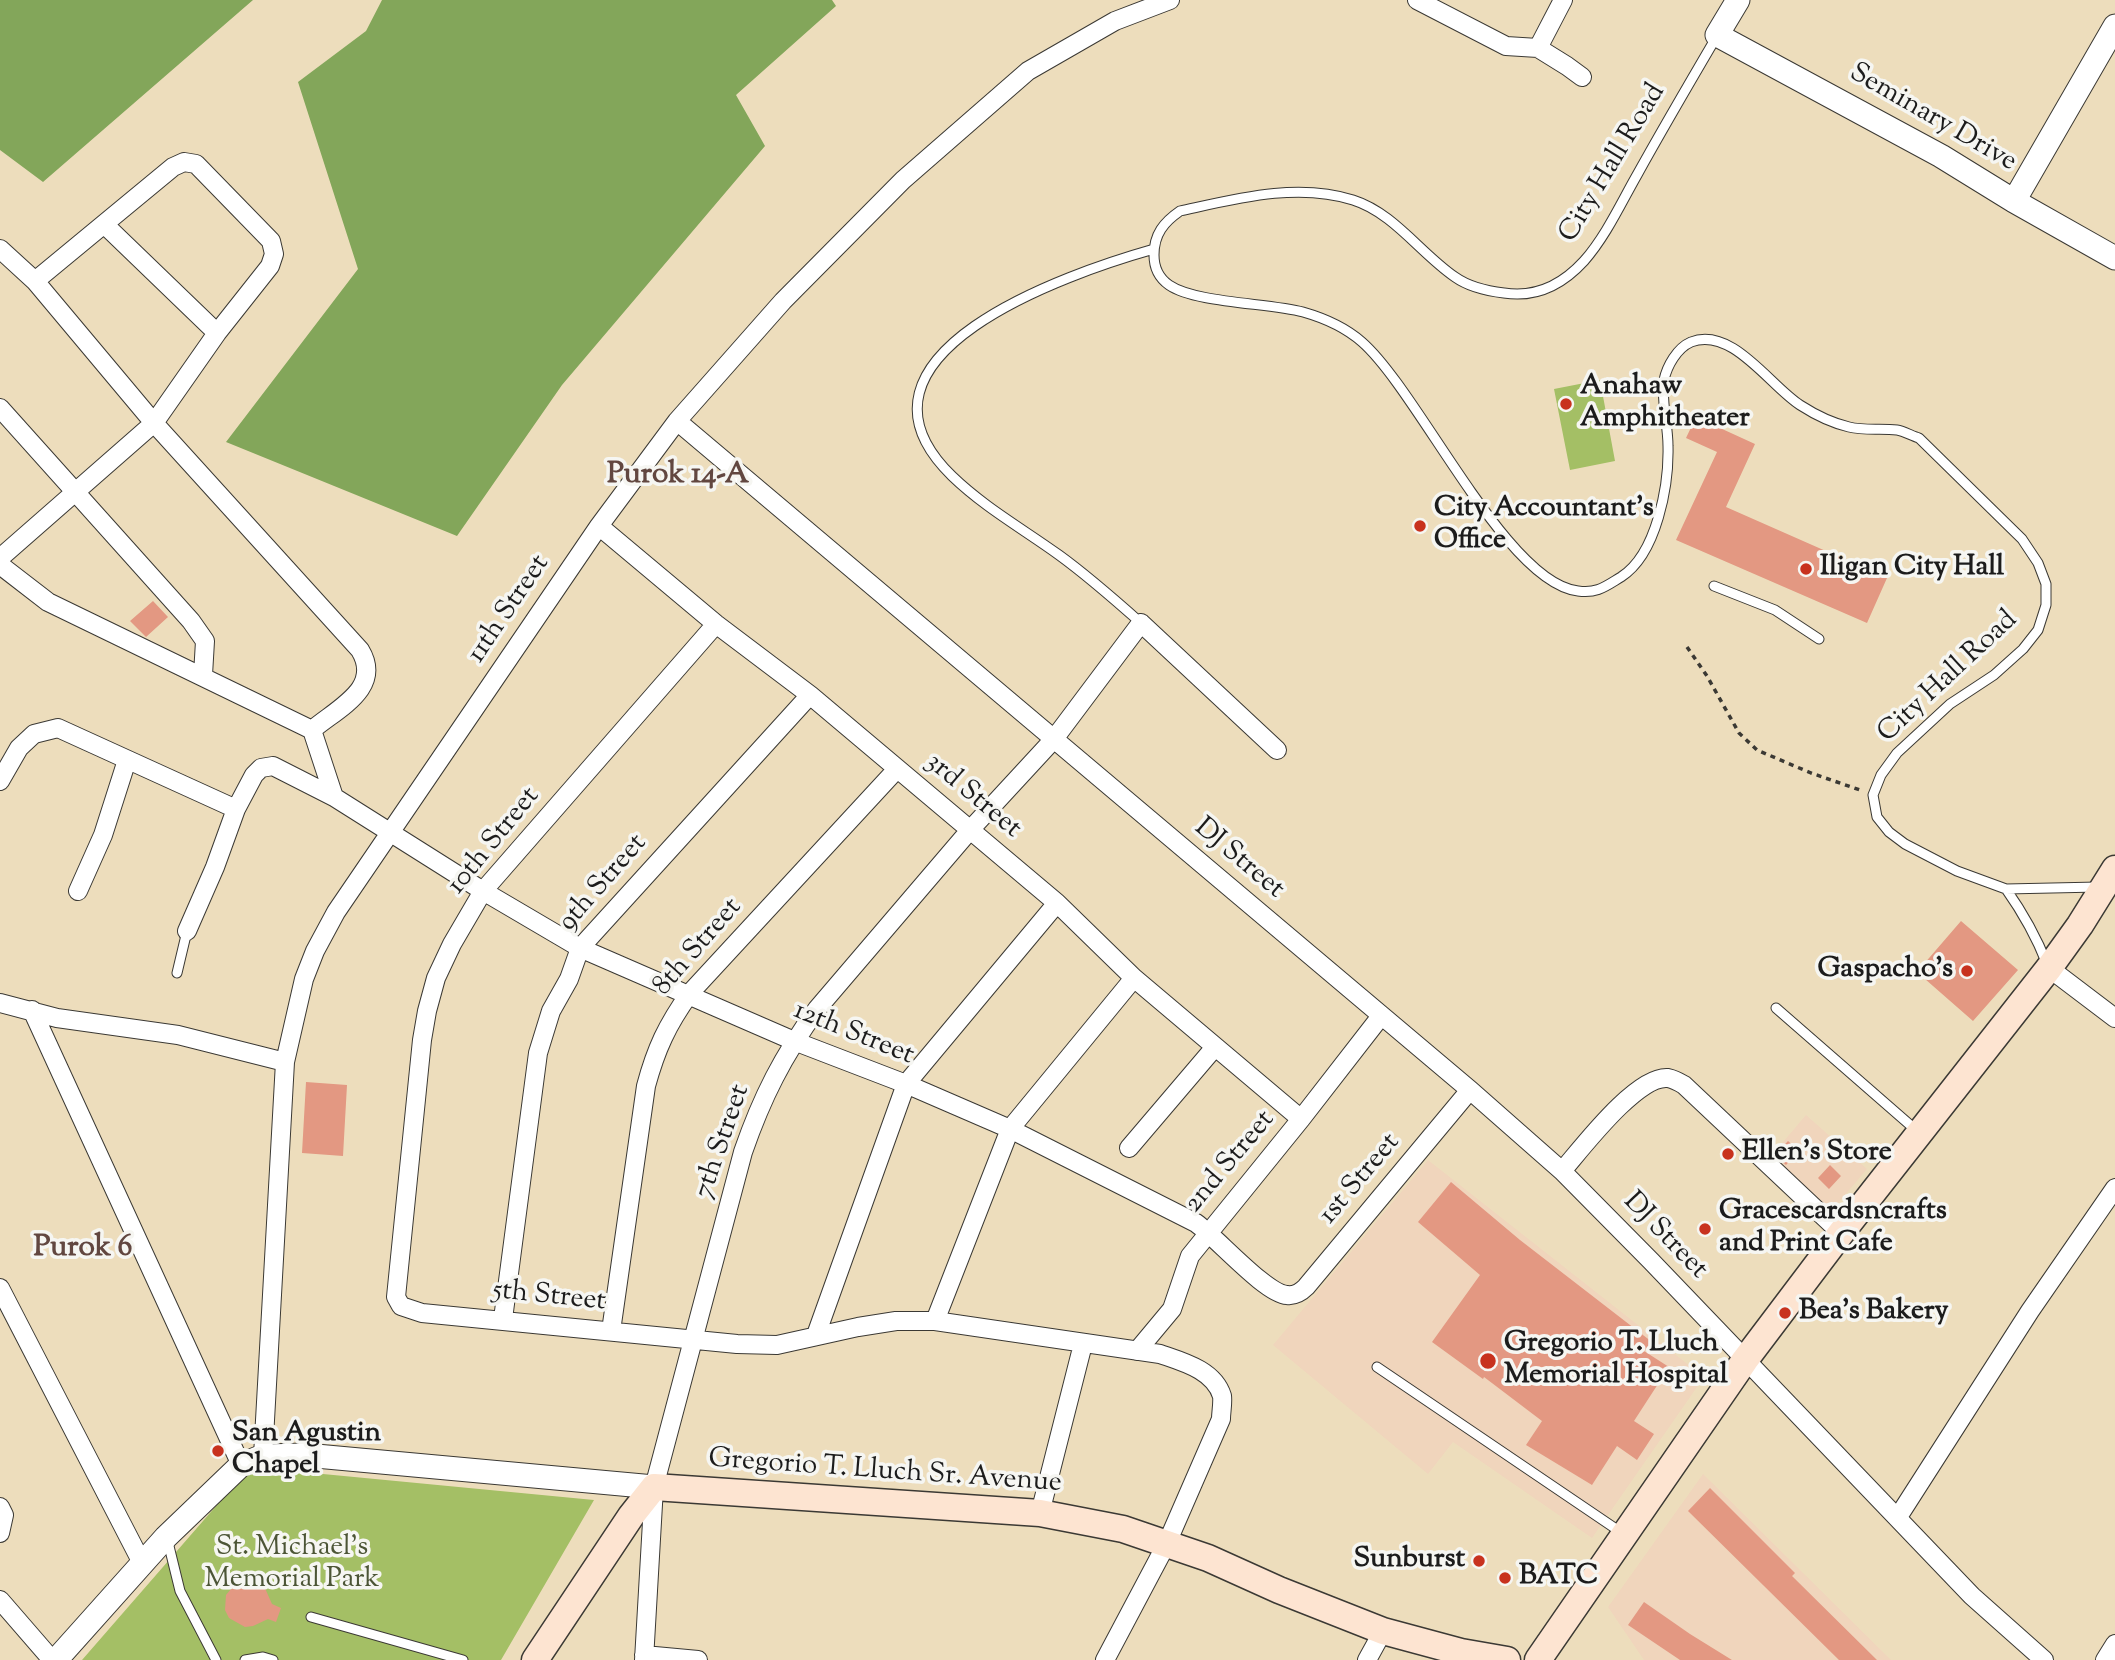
<!DOCTYPE html>
<style>
body{margin:0}
canvas{display:block;background:#edddbc}
</style>
<canvas width="2115" height="1660"></canvas>
<script>
const context = document.querySelector('canvas').getContext('2d');
context.lineJoin = 'round';
function fill(path, color) { context.fillStyle = color; context.fill(path, 'evenodd'); }
function trace(path, color, width, dash) { context.strokeStyle = color; context.lineWidth = width; context.lineCap = dash ? 'butt' : 'round'; context.setLineDash(dash || []); context.stroke(path); }
function label(font, color, halo, rows, align = 'center') {
  context.font = font + ' "Sorts Mill Goudy",serif'; context.lineWidth = 7; context.setLineDash([]); context.textBaseline = 'middle'; context.strokeStyle = halo; context.fillStyle = color; for (const [text, x, y, turn = 0] of rows) {
    context.save(); context.translate(x, y); context.rotate((+turn || 0) * Math.PI / 180); context.textAlign = isNaN(turn) ? turn : align; if (halo) context.strokeText(text, 0, 0); context.fillText(text, 0, 0); context.restore();
  }
}
const built = new Path2D(`
 M1806 1115 1867 1169 1827 1216 1766 1162Z
 M1428 1160 1704 1377 1592 1538 1453 1442 1428 1474 1273 1345Z
 M1703 1474 1891 1660H1644L1608 1607Z`);
const green = new Path2D(`
 M1600 380 1615 461 1570 470 1554 389Z
 M250 1467 594 1500 501 1660H82Z`);
const forest = new Path2D(`
 M0 0H253L43 182 0 150Z
 M382 0H832L836 6 736 95 765 146 562 385 457 536 226 442 358 269 298 82 366 31Z`);
const building = new Path2D(`
 M1696 417 1755 444 1726 507 1887 578 1867 623 1676 540 1717 452 1686 438Z
 M153 601 168 617 146 637 130 621Z
 M1961 921 2018 970 1973 1021 1917 972Z
 M306 1082 347 1085 343 1156 302 1153Z
 M1788 1141 1799 1151 1786 1165 1775 1155Z
 M1830 1165 1841 1176 1829 1189 1818 1178Z
 M1451 1182 1520 1240 1652 1342 1644 1351 1669 1367 1634 1421 1654 1434 1637 1460 1617 1446 1592 1485 1526 1445 1542 1421 1484 1377 1483 1379 1432 1342 1480 1275 1418 1222Z
 M1710 1488 1795 1573 1792 1576 1877 1660H1839L1688 1511Z
 M243 1580 258 1582 264 1586 272 1604 281 1608 276 1622 268 1619 253 1626 245 1627 229 1618 225 1610 226 1595 236 1583Z
 M1644 1602 1690 1634 1732 1660H1680L1628 1625Z`);
const path = new Path2D(`
 M1687 647 1707 676 1739 733 1757 750 1811 773 1860 790`);
const service = new Path2D(`
 M1717 36C1690 82 1663 128 1637 175 1621 203 1606 236 1584 261 1563 284 1536 298 1504 293 1487 291 1469 287 1455 277 1420 253 1394 213 1353 200 1297 182 1235 199 1180 211 1164 222 1154 234 1154 255 1154 267 1159 278 1169 285 1195 303 1269 303 1303 312 1324 318 1345 327 1362 342 1419 392 1506 583 1578 591 1597 594 1606 586 1621 577 1657 554 1669 485 1668 446 1668 424 1661 402 1664 380 1667 366 1677 348 1691 342 1732 326 1770 386 1800 405 1814 414 1832 423 1849 427 1865 431 1881 428 1897 430 1904 431 1912 436 1919 438L2022 539 2038 563 2046 584V605L2038 630 2023 649 1994 675 1950 704 1897 753 1881 775 1873 795 1877 817 1889 832 1905 844 1957 871 2006 889 2098 887
 M1714 586 1775 610 1819 639
 M1141 623C1114 599 1088 576 1059 555 1023 529 984 507 952 476 828 355 1069 273 1154 249
 M2006 889C2023 913 2036 936 2047 964
 M177 973 187 931
 M1776 1008 1917 1131
 M1377 1367 1622 1533
 M167 1538 180 1591 216 1660
 M311 1617 463 1660
 M245 1660 263 1657 273 1660`);
const minor = new Path2D(`
 M1417 0 1506 46 1538 48 1567 66 1582 77
 M1538 48 1563 0
 M105 225 217 333
 M0 249 35 281 154 423 360 650C383 688 338 708 312 730
 M0 408 191 621 205 641 203 675
 M677 421 1470 1090 1562 1171 1651 1261 1972 1596 2044 1660
 M599 526 716 624 810 695 1057 903 1134 978 1301 1119
 M0 558 154 423 217 333 270 266 274 254 271 241 196 164 184 162 173 167 35 281
 M0 565 48 602 312 730 334 797
 M716 624 483 891 452 944 436 978 427 1011 422 1040 396 1297 401 1306 422 1313 737 1344 777 1345 858 1327 896 1321H935L1160 1354C1183 1362 1214 1370 1222 1396 1223 1403 1221 1412 1221 1419L1167 1543 1105 1660
 M0 781 19 748 34 734 58 728 236 809
 M78 891 103 835 127 760
 M187 931 215 867 236 809 254 775 261 768 273 766 334 797 483 891 580 948 794 1041 906 1084 1010 1129 1196 1223C1217 1238 1266 1294 1287 1295 1295 1296 1301 1292 1306 1287L1470 1090
 M2049 968 2115 1018
 M0 1003 57 1018 178 1035 285 1062
 M32 1010 241 1465
 M1129 1148 1215 1047
 M1562 1171C1582 1148 1637 1075 1668 1078 1673 1079 1679 1082 1684 1085L1841 1233
 M0 1288 142 1563
 M503 1319 538 1053 551 1011 569 979 580 948 810 695
 M935 1321 1010 1129 1134 978
 M611 1331 646 1086C656 1049 667 1025 690 993L897 769
 M816 1335 906 1084 1057 903
 M1137 1351 1172 1309 1190 1256 1301 1119 1381 1016
 M263 1456 285 1062 304 979 315 951 336 912 599 526 677 421 783 301 903 180 1028 71 1115 21 1170 0
 M0 1507 4 1515 0 1533
 M1040 1513 1083 1344
 M1898 1517 2030 1311 2115 1188
 M0 1600 52 1660
 M644 1655 698 1660
 M644 1660 654 1487 743 1152C762 1097 783 1056 817 1009L970 830 1054 739 1141 623 1277 750
 M1367 1660 1383 1631
 M2105 1660 2115 1644`);
const tertiary = new Path2D(`
 M1738 0 1717 35 1941 156 2014 201 2115 258
 M2014 201 2115 26
 M56 1660 166 1537 241 1465 263 1456 305 1455 654 1487`);
const secondary = new Path2D(`
 M535 1660 631 1516 654 1487 1040 1513 1123 1529 1208 1558 1279 1590 1383 1631 1461 1652 1507 1660
 M1538 1660 1745 1360 1841 1233 2049 968 2080 925 2115 869`);
const markers = [
 [1566,404,7,"#c8321e"],
 [1420,526,7,"#c8321e"],
 [1806,569,7,"#c8321e"],
 [1967,971,7,"#c8321e"],
 [1728,1154,7,"#c8321e"],
 [1705,1229,7,"#c8321e"],
 [1785,1313,7,"#c8321e"],
 [1488,1361,9,"#c8321e"],
 [218,1451,7,"#c8321e"],
 [1479,1561,7,"#c8321e"],
 [1505,1578,7,"#c8321e"]
];
const streetNames = [
 ["Seminary Drive",1932,119,30],
 ["City Hall Road",1614,164,-59],
 ["11th Street",510,610,-56],
 ["City Hall Road",1949,678,-43],
 ["3rd Street",972,797,40],
 ["10th Street",495,842,-51],
 ["DJ Street",1238,860,40],
 ["9th Street",604,884,-49],
 ["8th Street",699,948,-49],
 ["12th Street",853,1035,22],
 ["7th Street",724,1142,-71],
 ["2nd Street",1231,1163,-50],
 ["1st Street",1361,1180,-50],
 ["DJ Street",1664,1237,46],
 ["5th Street",549,1298,6],
 ["Gregorio T. Lluch Sr. Avenue",885,1473,4]
];
const poiNames = [
 ["Anahaw",1580,388],
 ["Amphitheater",1580,420],
 ["City Accountant's",1434,510],
 ["Office",1434,542],
 ["Iligan City Hall",1820,569],
 ["Gaspacho's",1953,971,"right"],
 ["Ellen's Store",1742,1154],
 ["Gracescardsncrafts",1719,1213],
 ["and Print Cafe",1719,1245],
 ["Bea's Bakery",1799,1313],
 ["Gregorio T. Lluch",1504,1345],
 ["Memorial Hospital",1504,1377],
 ["San Agustin",232,1435],
 ["Chapel",232,1467],
 ["Sunburst",1465,1561,"right"],
 ["BATC",1519,1578]
];
const parkNames = [
 ["St. Michael's",292,1549],
 ["Memorial Park",292,1581]
];
const neighbourhoodNames = [
 ["Purok 14-A",678,477],
 ["Purok 6",83,1250]
];
fill(built, '#f0d5bc');
fill(green, '#a4bf65');
fill(forest, '#83a65a');
fill(building, '#e39882');
trace(service, '#3b3934', 11);
trace(minor, '#3b3934', 20);
trace(tertiary, '#3b3934', 25);
trace(secondary, '#3b3934', 29);
trace(path, '#3b3934', 3.5, [5, 5]);
trace(service, '#fff', 9);
trace(minor, '#fff', 18);
trace(tertiary, '#fff', 23);
trace(secondary, '#fde4d1', 26);
for (const [x, y, r, color] of markers) { const dot = new Path2D(); dot.arc(x, y, r, 0, 2 * Math.PI); context.fillStyle = color; context.fill(dot); trace(dot, '#f6f6f2', 2.5); }
label('28px', '#1c1c1c', '#f6f6f2', streetNames);
label('bold 28px', '#1c1c1c', '#f6f6f2', poiNames, 'left');
label('28px', '#4c5536', '#f6f6f2', parkNames);
label('bold 30px', '#624740', '#f6f6f2', neighbourhoodNames);
</script>
